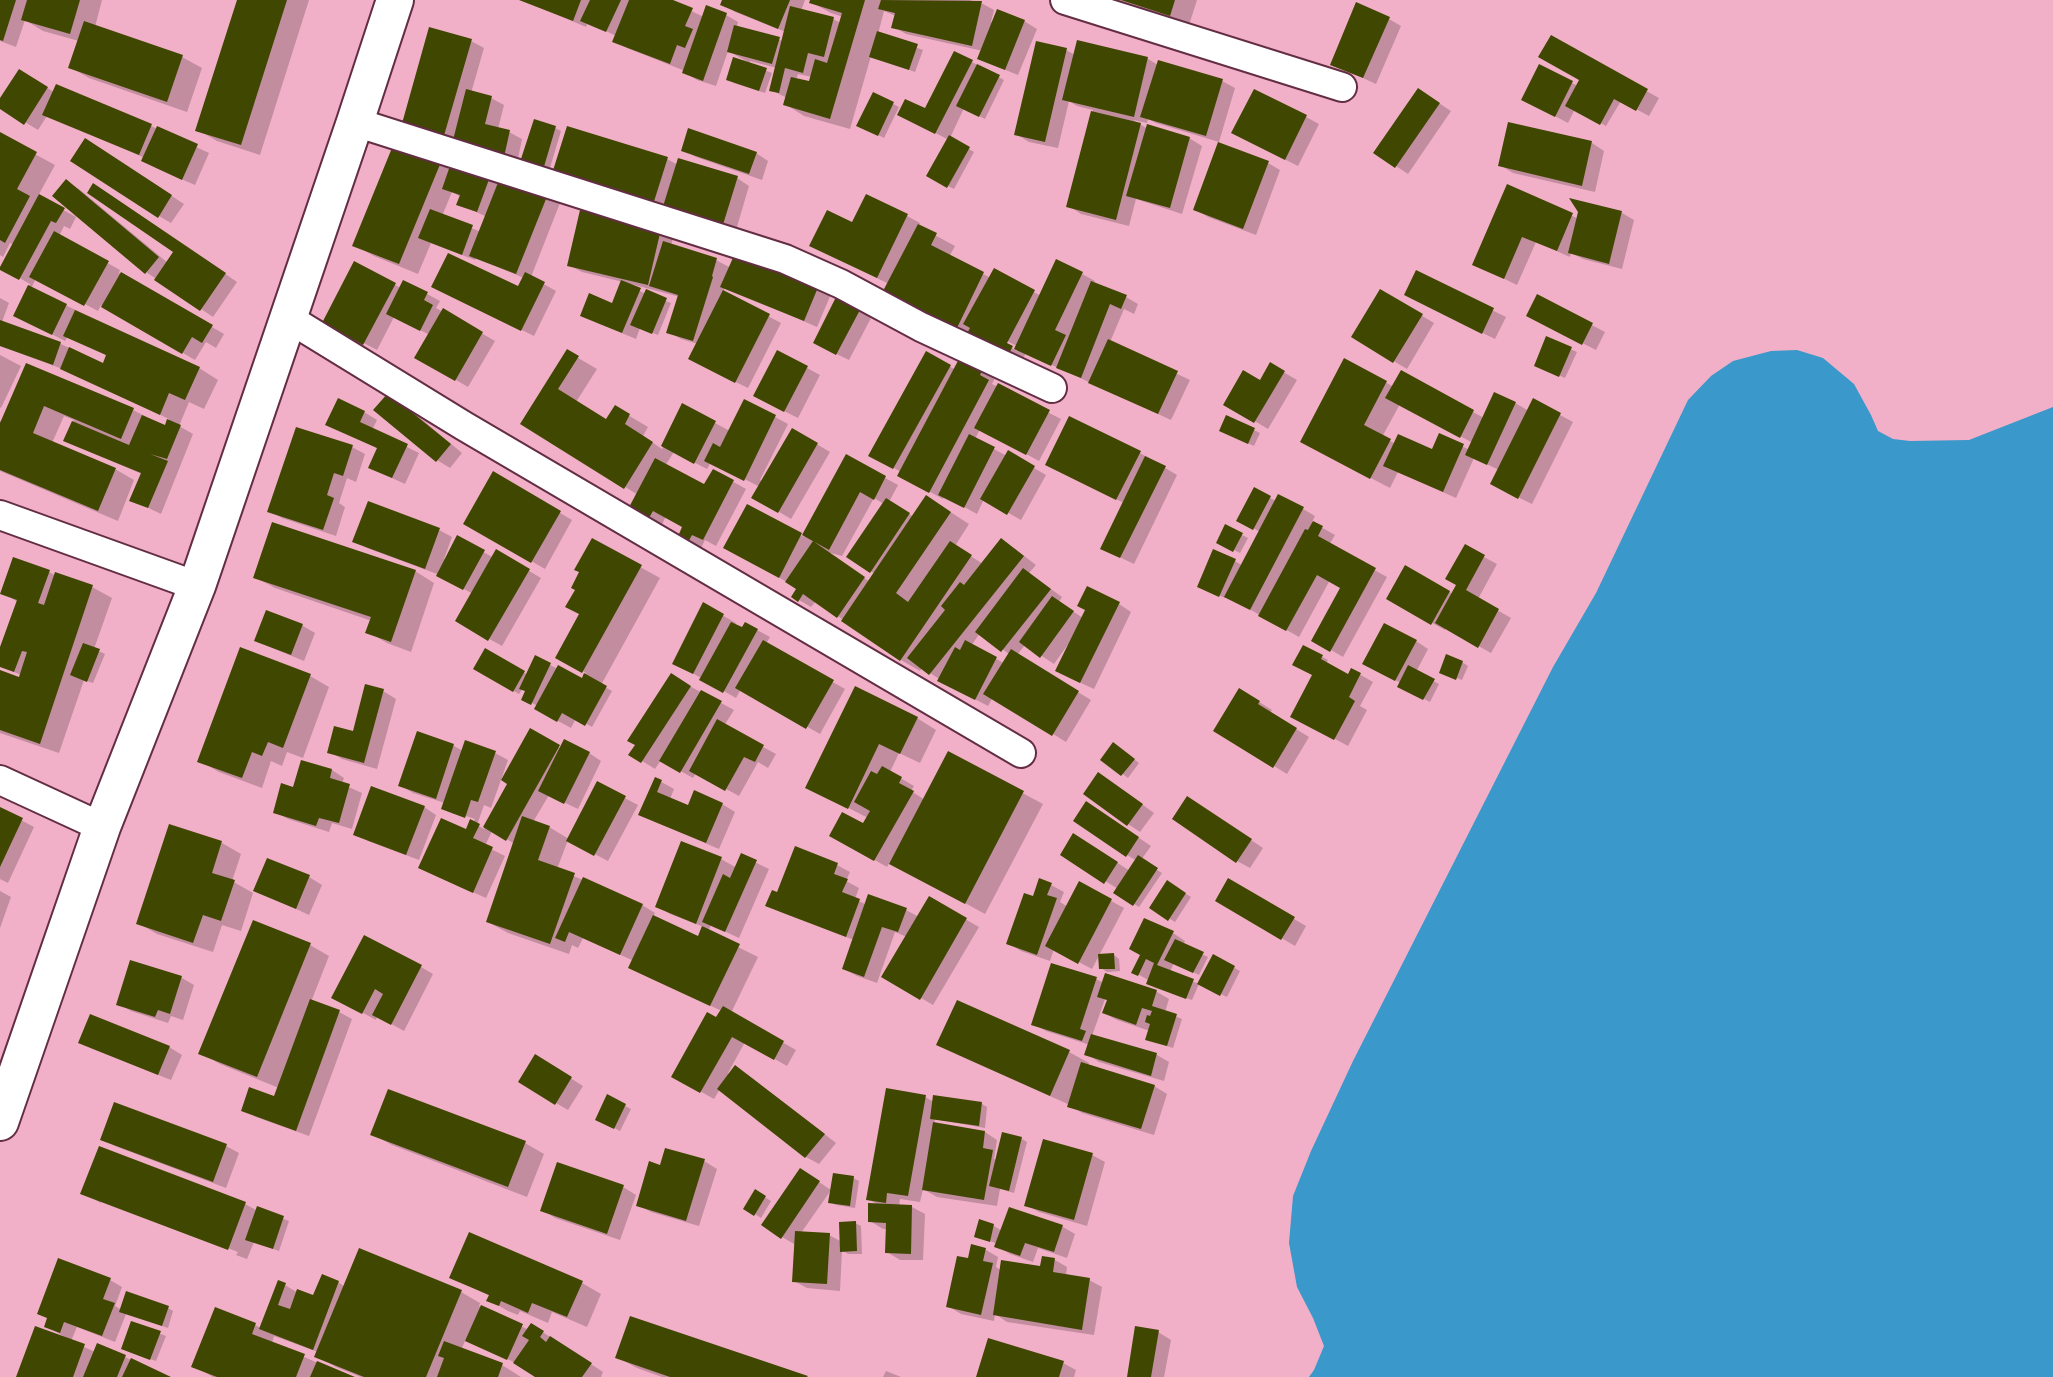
<!DOCTYPE html>
<html>
<head>
<meta charset="utf-8">
<style>
	body { margin:0 }
	canvas { display:block; background:#f1b0c7 }
</style>
</head>
<body>
<canvas width="2053" height="1377"></canvas>
<script>
const ctx = document.querySelector('canvas').getContext('2d');
ctx.lineJoin = 'round';
function fillPath(path, color) { ctx.fillStyle = color; ctx.fill(path, 'evenodd'); }
const toPath = rows => new Path2D(rows.map(r => 'M' + r).join(''));
function strokePath(path, color, width, dash) { ctx.strokeStyle = color; ctx.lineWidth = width; ctx.lineCap = dash ? 'butt' : 'round'; ctx.setLineDash(dash || []); ctx.stroke(path); }
const water = toPath([
	[1797,350,1823,358,1854,384,1871,415,1878,431,1893,439,1910,441,1969,440,2053,407,2053,1377,1309,1377,1314,1370,1324,1346,1313,1318,1297,1287,1289,1243,1293,1196,1311,1151,1353,1061,1553,667,1596,593,1688,400,1711,376,1733,361,1771,351]
]);
const shadow = toPath([
	[0,0,102,0,95,27,182,57,202,68,187,112,89,78,70,67,79,41,43,31,25,20,16,47,0,41],
	[239,0,309,0,260,155,217,141,198,130],
	[522,0,668,0,704,17,726,15,738,22,737,27,783,41,786,32,735,12,723,4,724,0,805,0,801,11,833,19,841,23,843,17,831,13,811,2,812,0,969,0,981,3,994,10,991,22,1024,21,1037,29,1018,75,993,65,980,58,983,51,906,34,894,27,896,16,884,11,878,34,923,50,915,72,871,56,850,129,804,116,785,104,787,98,771,90,777,68,750,61,749,64,772,73,765,93,734,83,728,79,748,62,728,51,716,86,697,80,684,72,685,71,627,48,615,41,616,36,588,22,586,27],
	[798,74,812,77,810,84,796,80],
	[1107,0,1197,0,1189,25],
	[1389,19,1401,26,1376,84,1332,64],
	[1551,38,1659,98,1649,116,1621,101,1606,126,1575,109,1568,123,1536,106,1539,67,1578,86,1594,86],
	[471,41,484,48,471,93,491,98,504,105,498,129,509,132,522,139,517,163,416,134],
	[1078,42,1148,59,1158,65,1222,81,1235,88,1219,142,1156,123,1148,119,1147,123,1133,120,1148,129,1189,138,1202,146,1182,214,1136,199,1129,226,1081,214,1069,206,1093,110,1077,106,1069,101,1058,148,1029,142,1016,134,1066,50,1075,55],
	[972,62,1004,80,985,119,964,108,950,138,974,152,954,189,929,176,949,140,912,121,925,111],
	[19,71,54,92,151,126,209,153,195,185,156,168,145,158,47,116,38,130,0,107,0,102],
	[874,94,899,107,884,138,859,125],
	[1431,98,1451,111,1408,174,1396,166],
	[1306,117,1319,124,1298,166,1246,140],
	[1510,124,1592,143,1604,151,1595,192,1513,173,1500,165],
	[555,128,561,131,549,171,528,165],
	[568,129,667,159,678,165,737,178,749,186,734,237,671,221],
	[0,135,55,165,38,196,76,217,70,229,64,226,59,236,120,270,119,273,224,334,216,348,206,342,195,360,101,305,98,311,36,278,31,289,199,368,218,380,204,409,189,402,179,426,193,434,161,514,132,500,142,474,78,447,65,440,74,420,64,416,52,443,115,469,134,480,118,521,0,471,0,421,3,422,27,365,133,410,166,427,169,419,68,371,0,346,0,298,9,303,2,322,61,344,104,365,108,356,68,336,65,341,15,315,30,284,2,268,14,245,10,243,3,257,0,255],
	[98,148,184,204,171,223,159,216],
	[683,150,756,153,768,161,762,180,696,157],
	[440,163,451,170,453,163,547,196,560,203,531,277,556,291,534,336,447,293,519,289,524,278,476,258,475,260,431,243,418,274,374,256,355,245],
	[452,192,461,197,459,204,487,217,481,232,442,216],
	[1268,163,1280,170,1256,235,1208,217,1195,209],
	[66,182,79,189,168,263,176,251,107,193,237,282,213,317,146,272],
	[1508,187,1579,219,1622,213,1634,220,1622,269,1583,259,1571,253,1570,257,1536,242,1517,285,1474,264],
	[907,216,920,223,918,226,955,246,949,257,991,278,995,271,1041,296,1082,274,1095,281,1093,284,1126,297,1138,304,1134,314,1124,309,1110,342,1190,380,1171,420,1026,353,1021,362,969,333,905,301,889,284,824,252,853,225],
	[1005,340,1017,346,1017,351,1003,343],
	[660,231,673,238,671,246,716,260,731,268,737,253,831,294,817,327,725,287,723,292,781,323,748,388,703,366,698,344,681,339,669,332,680,297,631,284,630,286,646,294,671,303,658,335,640,328,636,339,595,322,613,306,623,282,582,272,569,265],
	[355,264,401,288,404,282,427,294,440,301,436,308,443,312,443,311,495,341,468,387,417,357,430,335,394,317,377,350,324,322],
	[1417,273,1506,317,1495,339,1419,302],
	[1381,291,1434,323,1407,369,1353,337],
	[1538,297,1605,332,1596,350,1541,322],
	[838,298,872,316,849,360,828,350],
	[1548,339,1577,352,1565,378,1542,368],
	[568,352,597,369,576,402,607,421,616,408,648,427,643,436,662,449,683,406,730,431,745,401,788,424,760,480,763,482,793,430,830,452,791,519,754,497,760,487,711,462,707,469,674,452,665,466,705,487,714,471,746,489,716,546,705,540,699,552,678,540,685,526,666,516,660,529,629,512,638,495,523,423],
	[927,354,956,370,961,359,995,378,992,384,1061,419,1039,461,980,429,975,439,1007,456,1008,453,1046,475,1021,520,984,499,977,514,944,496,943,499,912,482,901,472,871,455],
	[0,355,21,366,1,408,0,407],
	[1345,360,1394,387,1402,373,1484,418,1515,403,1529,411,1534,401,1573,422,1532,504,1505,491,1499,470,1474,458,1456,498,1398,472,1390,488,1321,452],
	[1400,404,1473,443,1470,450,1440,436,1433,452,1396,444,1382,437],
	[1271,365,1297,380,1268,429,1226,404,1261,382],
	[807,368,820,375,798,418,768,403],
	[401,402,462,453,450,468,437,460,376,410],
	[364,412,377,420,372,430,419,453,405,484,383,474,379,449,341,431],
	[1254,430,1260,433,1254,446,1227,434],
	[352,447,365,454,356,482,347,478,339,503,345,507,336,536,282,518,270,511],
	[1140,453,1177,475,1134,564,1115,555,1124,503,1060,472],
	[847,457,898,485,889,502,914,517,927,497,969,524,955,546,983,564,1002,541,1014,548,1036,565,1029,573,1062,597,1059,602,1083,618,1119,604,1131,612,1094,689,1070,678,1071,644,1069,643,1054,664,1025,645,1017,655,1091,700,1066,742,993,697,988,706,952,687,922,668,920,671,901,660,816,601,811,607,799,600,799,589,726,547,748,506,804,537],
	[874,498,884,504,849,557,875,574,870,582,827,552,842,556],
	[980,633,1009,654,1004,663,971,646],
	[494,474,572,520,545,569,465,523],
	[1255,490,1276,501,1303,509,1315,516,1312,522,1335,535,1329,545,1387,577,1343,657,1314,640,1343,587,1330,580,1299,637,1226,596,1225,598,1205,589,1235,561,1243,566,1260,532,1239,520],
	[369,503,439,530,452,537,444,559,446,560,458,538,494,558,497,552,541,578,502,646,457,621,473,594,437,574,367,548,355,541],
	[1226,527,1248,538,1240,553,1218,542],
	[593,541,660,578,601,685,612,691,592,727,576,718,571,728,536,709,538,706,524,699,528,691,523,688,519,694,476,669,486,651,528,675,536,658,582,681,586,673,558,657,581,614,578,590],
	[1465,547,1497,564,1478,599,1511,618,1491,653,1446,628,1445,630,1388,599,1406,568,1453,594,1458,585],
	[415,571,434,583,411,652,387,643,368,632,372,621,275,588,255,577],
	[49,572,56,576,56,574,92,587,112,598,94,649,105,654,93,683,84,680,59,753,0,733,0,673,20,679,21,675,0,666,0,653,18,602,3,593],
	[704,605,736,623,734,626,743,630,746,624,770,637,766,644,845,689,820,734,741,689,736,698,687,670],
	[268,612,303,626,315,633,304,661,270,647,257,640],
	[1416,641,1428,649,1416,672,1439,684,1430,702,1399,686,1401,683,1377,671],
	[1304,647,1328,660,1326,664,1349,677,1352,670,1373,682,1360,706,1367,710,1348,746,1293,716,1315,675],
	[1462,662,1468,666,1462,680,1444,673],
	[310,676,329,687,303,758,287,752,282,766,271,761,262,788,219,772,200,761],
	[684,683,734,710,724,726,776,754,768,768,758,762,739,796,696,773,693,778,661,760,655,769,631,754],
	[1240,690,1272,710,1270,713,1309,737,1287,774,1215,730],
	[383,691,396,699,377,769,342,759,330,752,354,734],
	[917,718,936,730,920,763,899,753,890,772,914,786,911,791,925,800,949,754,1043,804,985,914,890,862,887,867,831,835,864,826,868,818,808,787],
	[531,731,562,749,589,753,601,761,578,809,549,795,533,822,549,827,569,839,598,784,638,805,608,861,568,840,557,869,642,905,655,913,653,917,699,938,704,927,670,914,657,906,682,844,721,859,737,868,742,856,769,869,739,938,711,925,708,932,758,957,731,1013,796,1050,787,1066,745,1042,728,1073,730,1075,736,1068,748,1075,836,1143,819,1164,806,1157,720,1089,714,1099,673,1076,722,1011,650,978,631,967,634,961,583,938,578,948,572,945,569,954,508,933,488,922,515,844,492,831,485,846,505,856,486,898,434,875,475,819,454,812,454,814,443,808,445,803,413,793,400,785,418,734,454,746,463,751,495,753,508,760,491,808,484,805,477,825,484,829,510,783],
	[1119,748,1139,763,1128,778,1102,759],
	[332,770,344,778,342,784,362,793,352,829,332,823,329,832,288,819,275,812,295,790],
	[656,779,674,789,670,799,689,808,722,804,735,812,719,849,653,821],
	[1111,782,1154,813,1140,832,1128,824],
	[1200,806,1263,848,1250,868,1237,861],
	[424,807,436,815,419,860,368,841,355,834],
	[0,809,34,827,8,883,0,879],
	[1099,811,1151,846,1141,860,1162,873,1139,907,1116,893,1118,889,1062,854,1087,843,1130,871,1137,861,1127,855],
	[170,826,222,843,241,854,232,881,253,893,241,931,222,925,213,952,157,934,138,923],
	[837,865,850,872,846,881,859,888,855,899,867,905,906,910,919,917,930,899,979,927,933,1005,884,976,907,937,895,932,877,983,857,976,844,969,854,940,780,912,768,905,779,894],
	[309,877,322,885,309,915,256,890],
	[1229,881,1306,926,1295,946,1217,900],
	[1168,883,1191,897,1175,922,1152,908],
	[1080,884,1124,908,1092,969,1054,949,1050,961,1021,951,1008,943,1034,898,1051,885,1064,892,1060,902,1068,907],
	[0,891,11,897,0,928],
	[1173,933,1185,941,1183,945,1208,957,1199,975,1174,963,1170,972,1199,984,1192,1000,1154,987,1150,981,1134,972,1142,955],
	[310,945,329,956,311,1002,339,1012,352,1019,309,1136,256,1117,243,1110,275,1099,279,1088,220,1064,201,1053],
	[1114,955,1119,959,1120,971,1107,972,1101,968],
	[1214,957,1240,971,1227,997,1200,984],
	[132,962,182,978,194,985,183,1020,171,1016,168,1023,131,1011,119,1004],
	[421,967,433,974,404,1031,377,1016,376,1020,334,997],
	[1106,976,1157,992,1169,999,1165,1012,1182,1019,1173,1048,1153,1042,1150,1031,1117,1020,1104,1013,1108,1001,1105,999,1092,1036,1157,1055,1169,1062,1164,1081,1099,1062,1087,1054,1090,1045,1046,1031,1034,1024,1096,979,1104,983],
	[958,1002,1069,1052,1089,1063,1088,1066,1154,1086,1167,1094,1154,1135,1082,1113,1070,1105,958,1055,939,1044],
	[80,1042,169,1047,182,1055,171,1080,93,1049],
	[548,1064,583,1086,568,1110,556,1103],
	[608,1097,631,1109,620,1131,598,1119],
	[925,1097,934,1102,982,1104,987,1107,985,1128,935,1119,934,1125,985,1132,997,1140,994,1159,997,1160,1022,1139,1027,1142,1014,1193,1000,1189,997,1206,937,1197,923,1189,920,1202,900,1199,899,1206,912,1207,925,1214,923,1260,900,1260,887,1252,888,1229,883,1229,870,1221,880,1206,868,1199],
	[116,1104,226,1146,239,1153,226,1188,115,1146,103,1139],
	[372,1134,525,1143,544,1154,527,1197,392,1145],
	[1092,1155,1105,1162,1087,1226,1039,1212,1027,1205],
	[704,1161,717,1169,699,1226,651,1212,638,1205],
	[558,1165,623,1187,636,1195,620,1240,555,1218,543,1210],
	[813,1178,831,1190,801,1233,829,1235,842,1242,855,1223,861,1226,862,1254,848,1254,842,1250,840,1291,807,1288,794,1281,796,1245,782,1237],
	[853,1178,859,1181,855,1208,836,1205,830,1202],
	[756,1192,771,1201,761,1218,746,1208],
	[83,1193,245,1204,258,1211,259,1209,289,1221,279,1251,254,1242,247,1259,236,1255,238,1252,101,1199,101,1203],
	[1010,1209,1063,1227,1075,1234,1067,1258,1038,1248,1033,1262,1010,1254,997,1246,998,1244,976,1236,994,1226,1002,1231],
	[986,1250,998,1257,996,1267,1002,1271,1041,1269,1055,1260,1067,1267,1066,1276,1089,1280,1102,1287,1094,1335,1007,1322,995,1314,994,1321,961,1314,948,1306,970,1260],
	[452,1277,582,1283,601,1294,587,1327,552,1312,548,1323,520,1311,518,1315,508,1311,489,1300,490,1296],
	[110,1280,122,1287,115,1306,122,1310,168,1308,173,1311,168,1328,126,1314,115,1342,77,1327,71,1341,95,1352,125,1357,166,1377,19,1377,64,1339,65,1337,46,1326],
	[338,1282,345,1287,461,1292,480,1303,479,1306,529,1330,532,1325,603,1372,601,1377,538,1377,522,1366,466,1339,461,1350,502,1365,521,1377,361,1377,336,1367,317,1356,318,1352,274,1336,272,1343,350,1377,213,1377,194,1366,255,1325,261,1328,285,1285,298,1293,314,1298],
	[132,1323,166,1336,156,1361,129,1352],
	[1158,1332,1171,1340,1164,1377,1129,1377],
	[617,1357,803,1377,662,1377,637,1368],
	[1063,1363,1076,1370,1074,1377,978,1377],
	[886,1371,901,1377,883,1377]
]);
const building = toPath([
	[0,0,16,0,3,41,0,40],
	[27,0,80,0,70,34,21,20],
	[237,0,287,0,241,145,195,131],
	[519,0,581,0,573,21],
	[590,0,621,0,606,32,580,21],
	[629,0,673,0,693,8,685,26,693,29,685,48,677,45,670,64,612,42],
	[722,0,790,0,778,29,720,5],
	[810,0,865,0,830,119,783,105,791,77,809,81,815,59,827,63,842,13,809,3],
	[881,0,982,1,972,46,891,28,895,13,878,9],
	[1121,0,1175,0,1170,16],
	[1356,2,1390,17,1363,78,1330,65],
	[706,5,727,13,703,81,682,73],
	[790,6,834,17,824,57,808,53,803,73,785,68,779,93,769,91],
	[997,9,1025,20,1005,70,977,59],
	[84,21,183,55,167,102,68,68],
	[734,25,780,37,772,64,727,52],
	[429,27,472,39,443,139,401,127],
	[877,31,918,44,909,70,869,57],
	[1551,35,1648,89,1636,111,1614,99,1600,125,1565,106,1579,80,1538,57],
	[1077,40,1148,57,1134,117,1062,100],
	[1036,41,1067,48,1045,142,1014,135],
	[954,51,973,60,935,134,897,115,905,99,925,108],
	[733,57,767,68,759,91,726,80],
	[1158,60,1223,79,1206,136,1140,117],
	[977,64,1000,75,979,117,956,106],
	[1539,64,1573,81,1555,117,1521,100],
	[19,69,48,87,24,125,0,109,0,98],
	[56,84,152,124,139,155,42,115],
	[1418,88,1440,103,1395,168,1373,153],
	[466,89,492,96,485,124,510,130,504,157,452,144],
	[1254,89,1307,115,1285,160,1231,133],
	[873,92,894,102,878,136,856,126],
	[1091,111,1141,123,1116,220,1066,207],
	[534,119,556,126,543,170,520,162],
	[1508,122,1592,141,1582,186,1498,166],
	[1147,124,1190,137,1170,208,1126,196],
	[157,126,198,144,182,180,141,161],
	[567,126,668,157,651,211,550,180],
	[688,128,757,152,749,174,681,151],
	[0,132,37,152,17,189,30,196,5,243,0,240],
	[949,135,970,147,947,188,926,176],
	[85,138,172,195,158,218,70,161],
	[1218,142,1269,161,1243,229,1193,210],
	[394,143,441,162,399,264,352,246],
	[678,158,738,176,721,231,661,213],
	[452,160,491,174,477,212,456,205,460,195,442,189],
	[501,175,548,194,516,274,469,256],
	[66,179,159,257,145,274,52,196],
	[93,183,226,273,200,311,154,280,173,252,87,193],
	[1507,184,1573,213,1557,251,1522,237,1504,279,1472,265],
	[39,194,65,208,56,223,51,221,19,280,0,270,0,267],
	[866,194,908,214,877,278,809,246,827,210,852,222],
	[1569,198,1622,211,1609,264,1568,253,1578,212],
	[430,209,473,225,462,255,418,238],
	[580,210,661,229,648,285,567,266],
	[918,224,937,233,931,245,984,272,957,328,883,291],
	[54,231,109,261,84,306,29,277],
	[663,241,717,258,712,276,713,277,693,341,666,333,678,295,649,286],
	[736,251,819,285,804,321,720,287],
	[448,253,518,286,525,272,545,282,521,331,431,287],
	[1056,259,1083,272,1055,330,1066,335,1051,366,1014,349],
	[354,261,396,283,363,345,322,323],
	[994,268,1035,290,1007,343,1013,346,1007,357,966,335,970,328,963,324],
	[1416,270,1494,308,1482,334,1404,295],
	[121,272,213,325,202,343,192,337,182,354,101,307],
	[403,280,428,292,424,300,433,305,420,331,386,314],
	[621,280,641,288,622,333,580,316,589,293,612,303],
	[1091,281,1127,295,1121,309,1110,304,1081,378,1056,368],
	[28,285,67,304,52,335,13,316],
	[646,289,667,298,652,334,630,325],
	[1380,289,1423,314,1393,363,1351,337],
	[723,290,770,314,735,383,688,359],
	[1537,294,1593,323,1582,345,1526,316],
	[837,295,861,308,836,355,813,343],
	[443,308,483,332,455,381,414,358],
	[75,310,200,367,185,400,169,393,160,415,60,369,69,347,103,363,106,355,63,336],
	[0,320,61,342,53,365,0,346],
	[1546,336,1572,347,1559,377,1534,366],
	[1108,339,1178,371,1158,414,1088,383],
	[567,349,579,356,558,389,606,419,615,405,630,414,625,424,653,442,624,489,520,424],
	[777,350,808,366,784,412,753,396],
	[926,351,951,365,893,469,868,456],
	[960,357,983,369,980,375,989,380,929,493,897,476],
	[1344,358,1387,381,1364,425,1391,439,1370,479,1300,442],
	[1270,362,1285,371,1254,423,1223,405,1243,370,1260,380],
	[26,363,134,408,121,439,44,406,33,433,116,468,98,511,0,470,0,423],
	[1401,370,1474,410,1460,438,1385,398],
	[998,383,1050,410,1026,455,974,428],
	[1494,392,1516,402,1487,465,1465,455],
	[388,393,451,444,436,462,373,410],
	[338,398,365,411,360,422,408,444,392,478,368,468,377,448,325,425],
	[1533,398,1561,413,1518,499,1490,484],
	[744,399,776,415,744,481,704,461,713,443,720,447],
	[682,403,716,421,694,464,661,446],
	[142,415,165,425,167,419,181,425,167,459,150,454,168,461,148,508,129,501,141,473,63,441,72,421,129,445],
	[1226,415,1255,428,1248,444,1219,431],
	[1069,416,1141,451,1116,500,1045,465],
	[296,427,353,445,343,476,334,473,327,495,334,498,323,530,267,512],
	[792,428,818,443,778,513,751,498],
	[1439,433,1464,444,1443,492,1383,466,1398,434,1432,449],
	[969,434,995,447,964,508,938,495],
	[1008,450,1035,466,1007,515,980,499],
	[846,454,886,476,874,500,860,492,829,550,802,535],
	[1145,456,1166,466,1120,558,1100,549],
	[655,458,704,484,713,469,734,480,703,540,692,535,686,546,676,541,682,527,653,511,646,523,626,513],
	[493,471,561,511,531,563,463,524],
	[1254,487,1271,496,1253,530,1236,521],
	[1278,494,1304,507,1250,610,1224,597],
	[926,495,951,512,896,593,908,602,950,541,972,555,900,661,841,621],
	[886,498,910,513,870,573,846,557],
	[368,501,440,528,425,569,352,542],
	[747,504,802,533,779,578,723,548],
	[1313,521,1323,526,1318,536,1376,568,1330,652,1311,641,1340,588,1317,575,1286,631,1258,616,1305,529,1308,530],
	[272,522,416,570,391,642,365,633,371,617,253,578],
	[1225,524,1243,533,1233,552,1216,543],
	[457,535,485,550,463,590,436,576],
	[592,538,642,565,582,673,555,658,579,614,565,607,575,590,571,588,579,572,574,570],
	[1001,538,1024,556,929,675,907,658,945,610,941,606,960,582,964,585],
	[813,541,865,577,837,618,803,594,798,602,791,597,796,589,785,582],
	[1465,544,1485,555,1466,590,1499,609,1478,648,1435,623,1456,585,1445,579],
	[496,549,530,569,488,641,455,621],
	[1213,549,1236,559,1219,597,1197,587],
	[13,557,50,570,38,603,44,605,55,572,93,585,40,744,0,730,0,670,19,677,27,652,22,651,14,672,0,667,0,647,17,600,0,594],
	[1405,565,1450,591,1431,625,1386,599],
	[1023,568,1051,589,1001,652,975,632],
	[1087,586,1120,602,1080,683,1055,671,1085,610,1077,606],
	[1052,596,1074,611,1040,658,1019,642],
	[703,602,724,614,693,674,672,664],
	[266,610,303,624,291,655,254,641],
	[731,622,742,627,745,622,758,629,723,693,699,680],
	[1384,623,1417,640,1395,681,1362,664],
	[763,640,834,680,806,729,735,688],
	[965,640,997,657,975,700,937,681,955,647,960,650],
	[83,643,100,649,87,682,70,675],
	[1303,645,1323,655,1321,659,1348,674,1351,668,1361,673,1349,697,1355,701,1334,740,1290,717,1312,675,1292,665],
	[240,647,311,674,283,748,268,742,262,756,252,752,242,778,197,762],
	[485,648,525,671,513,692,473,669],
	[1011,649,1079,691,1052,736,983,694],
	[1446,654,1463,661,1456,680,1439,673],
	[535,655,551,663,531,705,521,700,525,691,519,689],
	[558,665,582,678,584,673,607,686,585,726,562,713,557,722,534,709],
	[1408,665,1435,679,1423,700,1397,687],
	[671,673,691,686,641,763,628,755,635,745,627,741],
	[365,684,384,689,364,763,327,753,334,726,353,731],
	[855,686,918,717,900,754,879,744,848,809,805,788],
	[1239,688,1260,701,1258,704,1297,728,1273,768,1213,731],
	[701,690,722,701,680,773,659,761],
	[717,719,764,745,755,762,744,757,725,791,689,771],
	[530,728,560,745,506,841,483,827,507,784,501,780],
	[417,731,454,744,436,799,398,786],
	[564,739,590,752,564,804,538,791],
	[465,740,496,751,478,802,471,800,465,818,441,809],
	[1113,742,1135,759,1121,776,1100,760],
	[948,751,1024,791,965,904,889,864],
	[301,760,332,769,330,778,350,784,339,823,319,818,316,826,273,813,281,783,293,787],
	[882,766,902,777,899,783,914,791,874,861,829,836,842,812,863,823,870,811,854,802,871,771,877,774],
	[1098,772,1143,804,1127,826,1083,794],
	[655,777,662,780,657,792,688,805,694,790,723,803,706,843,638,815],
	[597,781,626,796,594,856,566,841],
	[371,786,425,806,406,855,353,835],
	[1187,796,1252,839,1236,863,1172,819],
	[1086,801,1139,837,1126,857,1073,821],
	[0,807,23,818,0,867],
	[522,816,550,826,538,860,575,873,550,944,486,922],
	[441,818,466,829,470,819,480,824,473,838,493,847,473,893,418,868],
	[169,824,222,841,212,873,235,880,221,921,203,915,193,943,136,924],
	[1073,833,1118,862,1104,884,1060,855],
	[681,841,722,857,696,924,655,907],
	[795,846,838,863,834,874,848,879,842,892,860,899,846,937,765,906,772,890,777,892],
	[741,853,757,860,725,932,702,922,723,874,730,878],
	[1138,855,1158,868,1133,906,1113,893],
	[267,858,310,875,296,909,253,891],
	[583,877,643,904,620,955,569,932,565,942,555,938],
	[1039,878,1052,883,1047,895,1057,898,1037,955,1006,944,1024,893,1033,896],
	[1228,878,1295,917,1281,940,1215,901],
	[1167,880,1186,893,1168,921,1149,908],
	[1079,881,1112,899,1078,964,1045,946],
	[868,894,907,908,898,932,882,927,864,977,842,969],
	[929,896,967,918,920,1000,881,977],
	[653,915,698,936,702,926,740,944,710,1006,628,968],
	[1144,918,1174,931,1157,965,1194,979,1186,999,1146,984,1154,963,1146,959,1138,976,1131,973,1140,955,1129,949],
	[253,920,311,943,257,1077,198,1054],
	[364,935,422,965,391,1025,372,1015,383,994,375,989,362,1014,331,998],
	[1175,939,1204,952,1193,973,1164,960],
	[1114,953,1115,969,1099,969,1098,954],
	[1213,954,1235,966,1220,996,1197,984],
	[130,960,182,976,170,1014,158,1010,155,1017,116,1005],
	[1051,963,1097,977,1080,1029,1086,1031,1082,1041,1031,1025],
	[1105,973,1157,990,1152,1006,1177,1014,1167,1046,1145,1040,1150,1024,1145,1022,1147,1015,1150,1016,1152,1011,1142,1008,1136,1025,1102,1013,1107,1000,1097,997],
	[310,999,340,1010,296,1131,241,1111,249,1087,274,1096],
	[957,1000,1070,1050,1050,1096,936,1045],
	[723,1006,784,1041,774,1060,732,1037,700,1093,671,1077,707,1012,716,1017],
	[90,1014,170,1046,158,1075,78,1043],
	[1091,1034,1157,1053,1151,1076,1084,1055],
	[535,1054,572,1077,555,1105,518,1082],
	[1081,1062,1155,1085,1141,1129,1067,1107],
	[735,1065,825,1134,805,1158,717,1089],
	[886,1088,926,1095,908,1196,887,1193,886,1203,866,1200],
	[388,1089,526,1141,508,1187,370,1135],
	[607,1094,626,1104,614,1129,595,1120],
	[933,1095,982,1102,979,1126,930,1119],
	[114,1102,227,1144,213,1182,100,1140],
	[933,1122,985,1131,983,1148,993,1150,984,1200,922,1190],
	[1002,1132,1022,1137,1009,1191,989,1186],
	[1043,1139,1093,1153,1074,1220,1024,1206],
	[99,1146,246,1202,228,1250,80,1194],
	[665,1148,705,1159,686,1221,636,1206,649,1161,660,1165],
	[557,1162,624,1185,607,1234,540,1211],
	[800,1168,820,1181,781,1239,761,1225],
	[833,1173,854,1176,850,1206,828,1203],
	[755,1189,766,1196,754,1216,743,1209],
	[868,1203,912,1205,911,1254,885,1253,886,1223,868,1222],
	[257,1206,284,1216,273,1249,245,1240],
	[1009,1207,1063,1225,1054,1252,1025,1243,1020,1256,994,1247],
	[979,1219,994,1224,990,1242,974,1237],
	[856,1221,857,1251,840,1252,839,1222],
	[795,1231,830,1233,827,1284,792,1282],
	[469,1232,583,1281,567,1317,532,1303,528,1313,501,1301,499,1306,486,1301,489,1295,449,1278],
	[971,1244,986,1248,983,1261,993,1263,981,1315,946,1307,957,1256,968,1258],
	[359,1248,462,1290,426,1377,364,1377,314,1357],
	[1042,1256,1055,1258,1053,1272,1090,1278,1082,1330,993,1315,1001,1260,1040,1266],
	[58,1258,111,1278,103,1299,115,1303,102,1336,64,1322,60,1333,44,1327,47,1318,37,1314],
	[322,1274,339,1281,313,1350,259,1329,278,1280,286,1283,278,1305,290,1309,297,1289,313,1295],
	[126,1291,169,1306,162,1326,119,1312],
	[481,1305,523,1324,507,1360,465,1341],
	[215,1307,256,1323,252,1334,305,1354,296,1377,217,1377,191,1367],
	[630,1316,808,1376,807,1377,670,1377,615,1358],
	[131,1321,161,1331,150,1360,121,1349],
	[531,1323,544,1331,540,1337,546,1342,550,1336,592,1363,582,1377,535,1377,513,1363,529,1340,522,1336],
	[35,1326,85,1344,73,1377,16,1377],
	[1135,1326,1159,1330,1151,1377,1127,1377],
	[988,1338,1064,1361,1059,1377,976,1377],
	[444,1341,503,1363,498,1377,437,1377,444,1358,438,1356],
	[97,1343,126,1355,117,1377,83,1377],
	[131,1358,171,1377,122,1377],
	[317,1361,355,1377,310,1377]
]);
const minor = toPath([
	[1065,0,1342,87],
	[355,122,785,259,841,284,921,327,1052,388],
	[288,318,464,426,1021,753],
	[0,515,197,586],
	[0,780,102,827]
]);
const tertiary = toPath([
	[0,1122,102,827,197,586,355,122,395,0]
]);
fillPath(water, '#3a98ca');
fillPath(shadow, '#0003');
fillPath(building, '#404701');
strokePath(minor, '#632e44', 32);
strokePath(tertiary, '#632e44', 40);
strokePath(minor, '#fff', 28);
strokePath(tertiary, '#fff', 36);
</script>
</body>
</html>
